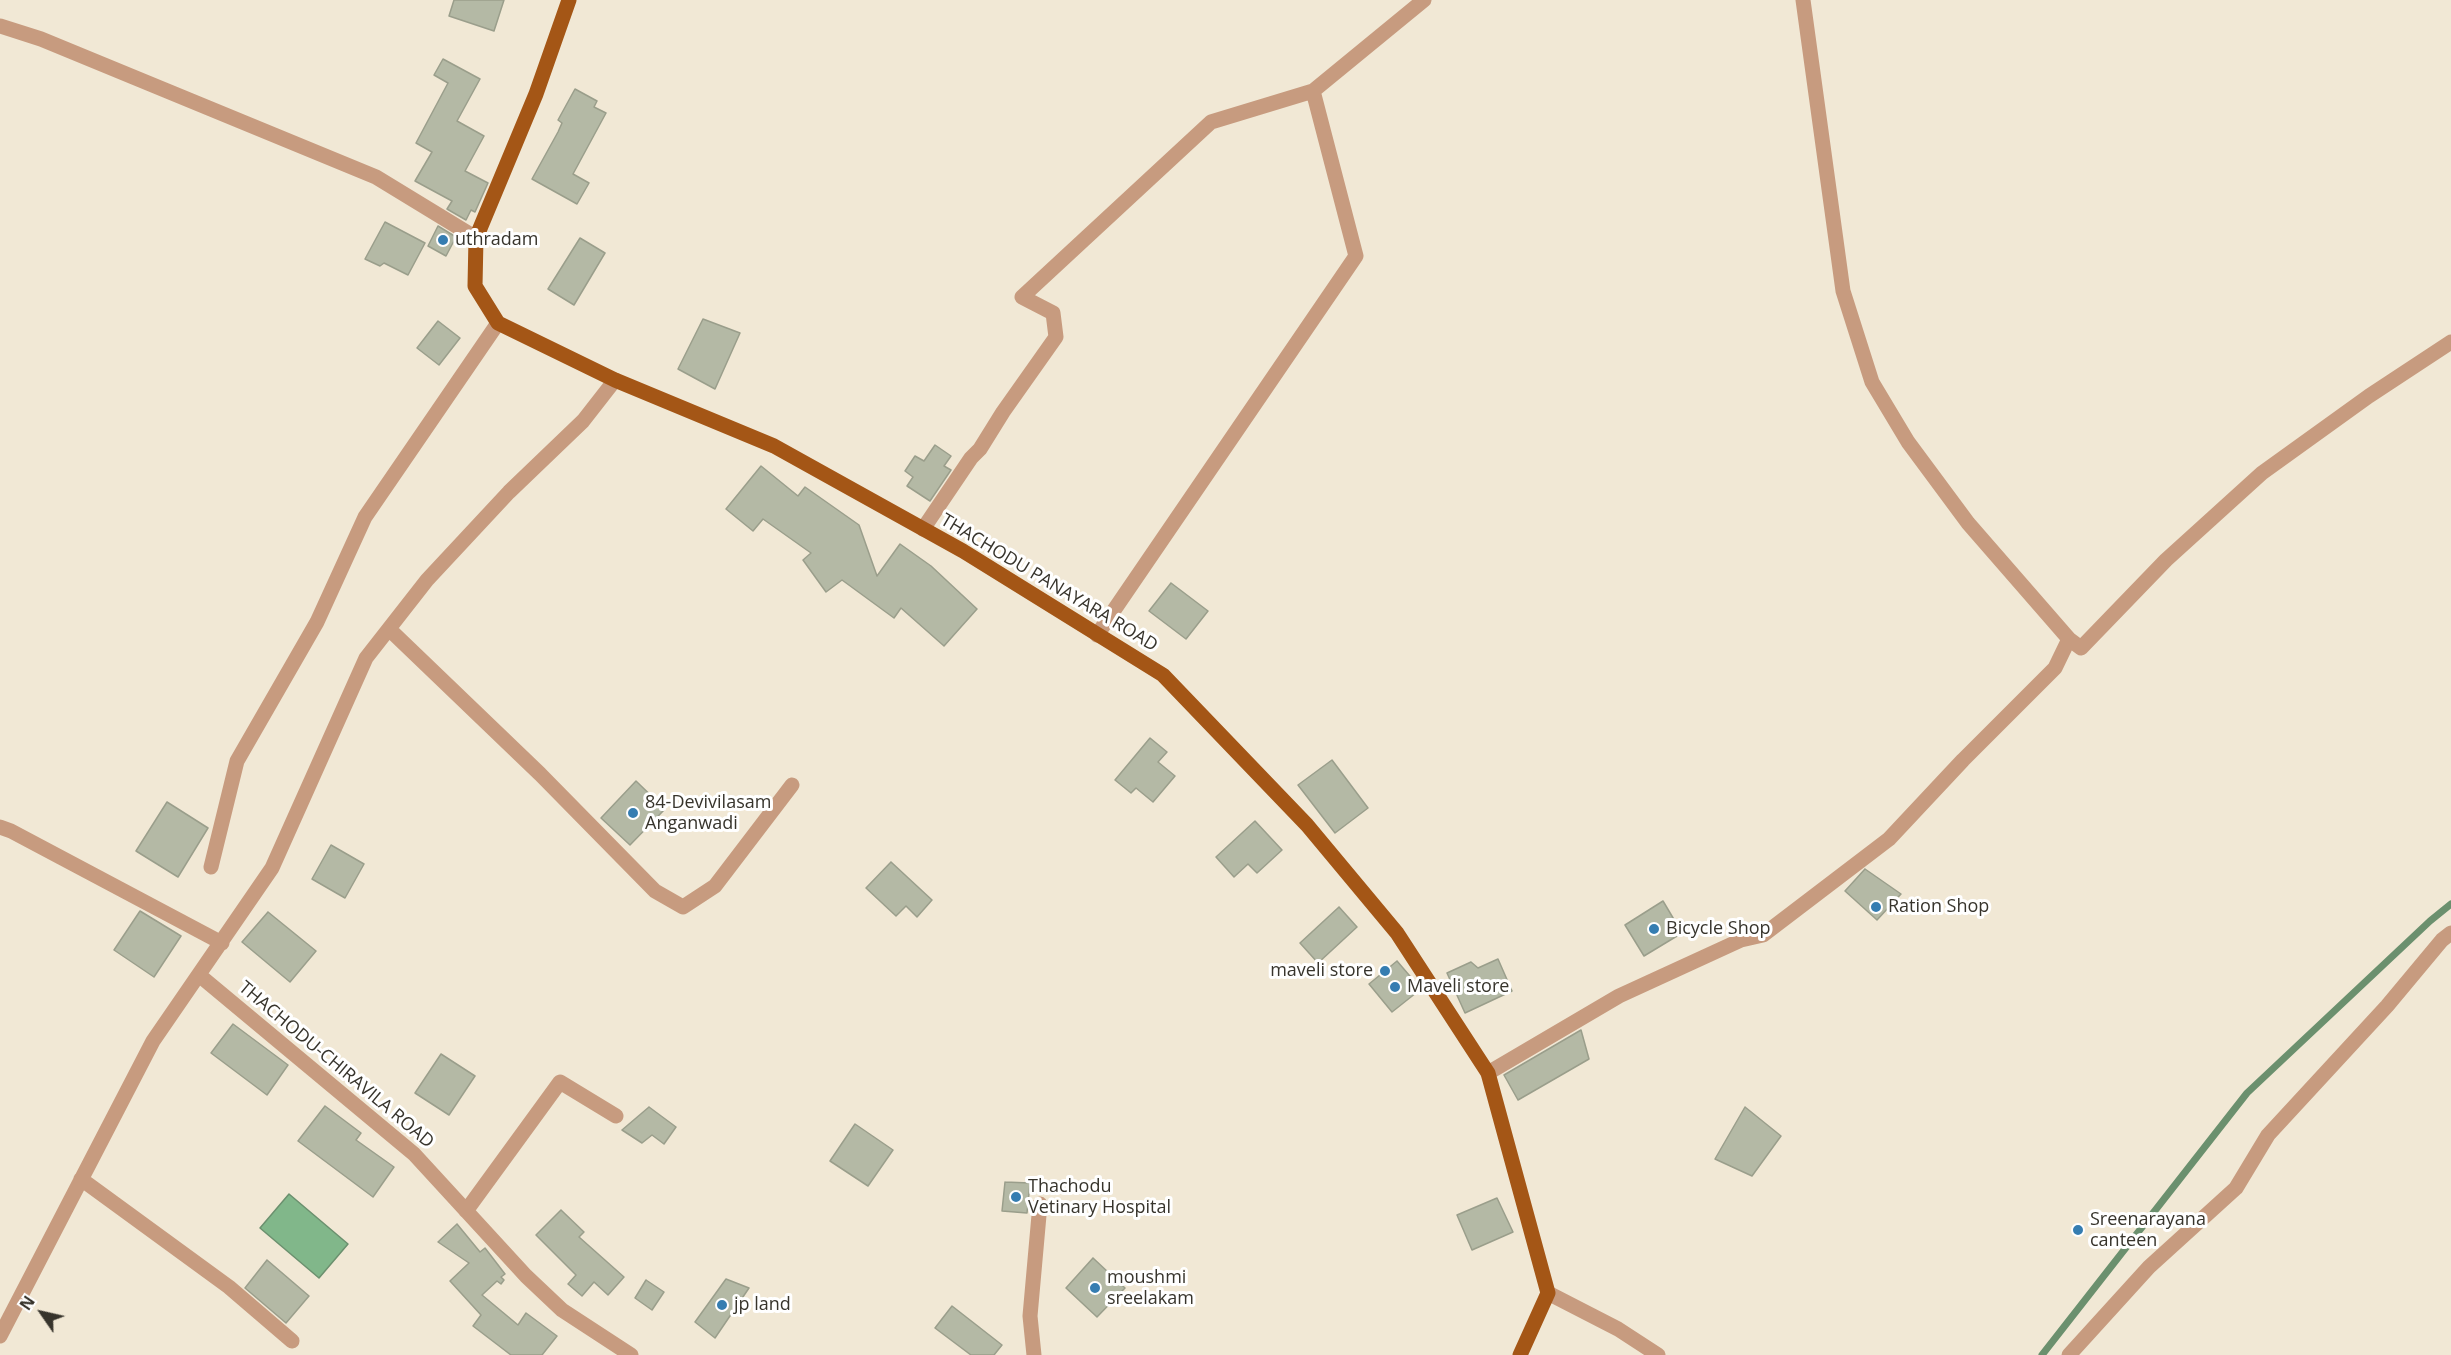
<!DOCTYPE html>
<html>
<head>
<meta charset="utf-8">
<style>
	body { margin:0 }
	#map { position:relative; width:2451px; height:1355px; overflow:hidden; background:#f1e8d5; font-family:"Open Sans",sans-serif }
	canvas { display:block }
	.north { position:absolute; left:12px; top:1283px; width:60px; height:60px; -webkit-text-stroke:4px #fff; paint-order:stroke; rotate:304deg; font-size:16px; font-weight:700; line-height:24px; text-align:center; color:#37342c }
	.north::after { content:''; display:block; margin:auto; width:21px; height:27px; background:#37342c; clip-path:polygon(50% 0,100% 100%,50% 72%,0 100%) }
</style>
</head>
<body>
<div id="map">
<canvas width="2451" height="1355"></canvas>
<div class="north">N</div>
</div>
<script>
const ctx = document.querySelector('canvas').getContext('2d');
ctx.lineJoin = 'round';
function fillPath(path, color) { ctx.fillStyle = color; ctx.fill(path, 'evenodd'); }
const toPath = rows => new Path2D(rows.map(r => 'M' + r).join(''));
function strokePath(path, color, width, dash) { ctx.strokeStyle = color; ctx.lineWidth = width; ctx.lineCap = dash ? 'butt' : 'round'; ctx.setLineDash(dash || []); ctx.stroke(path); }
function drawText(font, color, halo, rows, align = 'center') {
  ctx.font = font + ' "Open Sans",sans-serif'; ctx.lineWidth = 6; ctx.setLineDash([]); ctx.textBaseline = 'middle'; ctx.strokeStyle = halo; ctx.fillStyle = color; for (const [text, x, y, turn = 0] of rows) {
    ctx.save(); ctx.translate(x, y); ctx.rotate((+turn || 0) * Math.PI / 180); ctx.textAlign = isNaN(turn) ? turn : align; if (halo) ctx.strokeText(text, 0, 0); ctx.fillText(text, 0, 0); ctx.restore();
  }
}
const water = toPath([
	[289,1194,348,1244,319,1278,260,1228,289,1194]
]);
const stream = toPath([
	[2042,1355,2247,1093,2430,921,2451,904]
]);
const building = toPath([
	[454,0,504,0,494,31,449,16,454,0],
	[443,59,480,79,457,121,484,136,465,171,488,183,475,212,471,210,466,220,447,209,452,201,415,181,432,152,416,143,448,83,434,75,443,59],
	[575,89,597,101,594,107,606,113,573,174,589,183,577,204,532,179,558,132,562,123,558,120,575,89],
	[385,222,425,243,408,275,384,263,380,266,365,259,385,222],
	[438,226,456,237,446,256,428,246,438,226],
	[580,238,605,253,574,305,548,289,580,238],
	[703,319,740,333,715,389,678,369,703,319],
	[438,321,460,338,439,365,417,348,438,321],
	[935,445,951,456,944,466,951,470,930,501,907,486,913,477,905,471,915,456,924,461,935,445],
	[761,466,798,496,805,487,859,525,877,576,900,544,931,566,977,609,944,646,901,608,894,618,842,580,826,592,803,560,811,553,763,519,753,531,726,509,761,466],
	[1171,583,1208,611,1186,639,1149,611,1171,583],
	[1150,738,1167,752,1158,762,1175,776,1153,802,1136,788,1131,793,1115,780,1150,738],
	[1332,760,1368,808,1335,833,1298,785,1332,760],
	[636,781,665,809,630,845,601,818,636,781],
	[167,802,208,828,178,877,136,851,167,802],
	[1255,821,1282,850,1257,873,1248,864,1234,877,1216,857,1255,821],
	[331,845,364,864,345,898,312,879,331,845],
	[891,862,932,900,917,917,906,906,896,916,866,888,891,862],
	[1865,869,1901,894,1877,920,1845,891,1865,869],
	[1663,901,1682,933,1644,956,1625,925,1663,901],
	[1339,907,1357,927,1318,963,1300,943,1339,907],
	[140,911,181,936,154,977,114,950,140,911],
	[268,912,316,951,290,982,242,942,268,912],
	[1498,959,1512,991,1465,1013,1447,973,1471,962,1478,968,1498,959],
	[1397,961,1421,989,1392,1012,1369,984,1397,961],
	[233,1024,288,1065,267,1095,211,1053,233,1024],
	[1581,1030,1589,1059,1518,1100,1504,1075,1581,1030],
	[441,1054,475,1076,449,1115,415,1093,441,1054],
	[325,1106,361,1133,356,1140,394,1167,373,1197,298,1141,325,1106],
	[649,1107,676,1127,664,1144,652,1135,642,1143,622,1130,649,1107],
	[1745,1107,1781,1136,1752,1176,1715,1159,1745,1107],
	[855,1124,893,1150,868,1186,830,1161,855,1124],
	[1005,1182,1030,1183,1027,1213,1002,1211,1005,1182],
	[1497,1198,1513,1232,1472,1250,1457,1215,1497,1198],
	[561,1210,584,1232,579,1237,624,1277,608,1295,594,1282,582,1296,568,1284,576,1275,536,1235,561,1210],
	[457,1224,480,1252,485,1248,505,1274,501,1277,504,1280,501,1284,497,1281,482,1295,518,1325,526,1313,557,1336,542,1355,511,1355,473,1326,481,1315,450,1281,469,1263,438,1242,457,1224],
	[1093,1258,1125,1288,1097,1317,1066,1288,1093,1258],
	[267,1260,309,1296,286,1323,245,1288,267,1260],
	[726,1279,749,1288,715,1338,695,1322,726,1279],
	[646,1280,664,1292,652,1310,635,1298,646,1280],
	[952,1306,1002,1345,994,1355,971,1355,935,1328,952,1306]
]);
const minor = toPath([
	[1803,0,1843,291,1872,382,1908,442,1968,523,2069,639,2081,648,2166,560,2262,473,2369,396,2451,342],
	[0,26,41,39,376,177,476,238],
	[923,529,971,458,980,449,1003,412,1056,337,1053,313,1022,297,1211,122,1313,91,1424,0],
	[389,629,540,774,655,891,683,907,715,886,792,785],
	[1097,635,1356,256,1313,91],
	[0,827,11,831,222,943],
	[211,867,237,761,317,622,365,517,498,323],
	[199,975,414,1154,526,1276,562,1310,631,1355],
	[1488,1073,1619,996,1741,940,1763,935,1889,839,1963,760,2055,668,2069,639],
	[81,1179,229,1287,292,1341],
	[466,1211,560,1082,616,1116],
	[1548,1293,1618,1329,1658,1355],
	[0,1336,153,1041,272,868,366,658,427,580,509,492,583,421,615,380],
	[1034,1355,1030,1316,1040,1204],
	[2069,1355,2149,1267,2236,1188,2268,1135,2387,1006,2442,940,2451,933]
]);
const major = toPath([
	[569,0,536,94,476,238,475,286,498,323,615,380,774,446,963,551,1163,675,1307,825,1397,933,1488,1073,1548,1293,1520,1355]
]);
const markers = [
	[443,240,6,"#357db1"],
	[633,813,6,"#357db1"],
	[1876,907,6,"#357db1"],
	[1654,929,6,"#357db1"],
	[1385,971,6,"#357db1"],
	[1395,987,6,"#357db1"],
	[1016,1197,6,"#357db1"],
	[2078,1230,6,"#357db1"],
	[1095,1288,6,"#357db1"],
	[722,1305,6,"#357db1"]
];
const poiNames = [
	["uthradam",455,240],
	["84-Devivilasam",645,803],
	["Anganwadi",645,824],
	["Ration Shop",1888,907],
	["Bicycle Shop",1666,929],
	["maveli store",1373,971,"right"],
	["Maveli store",1407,987],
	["Thachodu",1028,1187],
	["Vetinary Hospital",1028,1208],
	["Sreenarayana",2090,1220],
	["canteen",2090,1241],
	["moushmi",1107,1278],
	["sreelakam",1107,1299],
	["jp land",734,1305]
];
const streetNames = [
	["THACHODU PANAYARA ROAD",1049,583,31],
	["THACHODU-CHIRAVILA ROAD",336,1065,40]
];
fillPath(water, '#81b78a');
strokePath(water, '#6b906e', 1.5);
strokePath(stream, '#6b906e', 7);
fillPath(building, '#b4b9a5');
strokePath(building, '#9a9e8b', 1.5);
strokePath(minor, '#c79b7f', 15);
strokePath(major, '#a45616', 15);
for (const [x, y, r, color] of markers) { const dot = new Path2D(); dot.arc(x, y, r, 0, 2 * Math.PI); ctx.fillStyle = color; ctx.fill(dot); strokePath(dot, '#fff', 2); }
drawText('18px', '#37342c', '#fff', poiNames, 'left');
drawText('18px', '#37342c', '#fff', streetNames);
</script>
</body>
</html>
